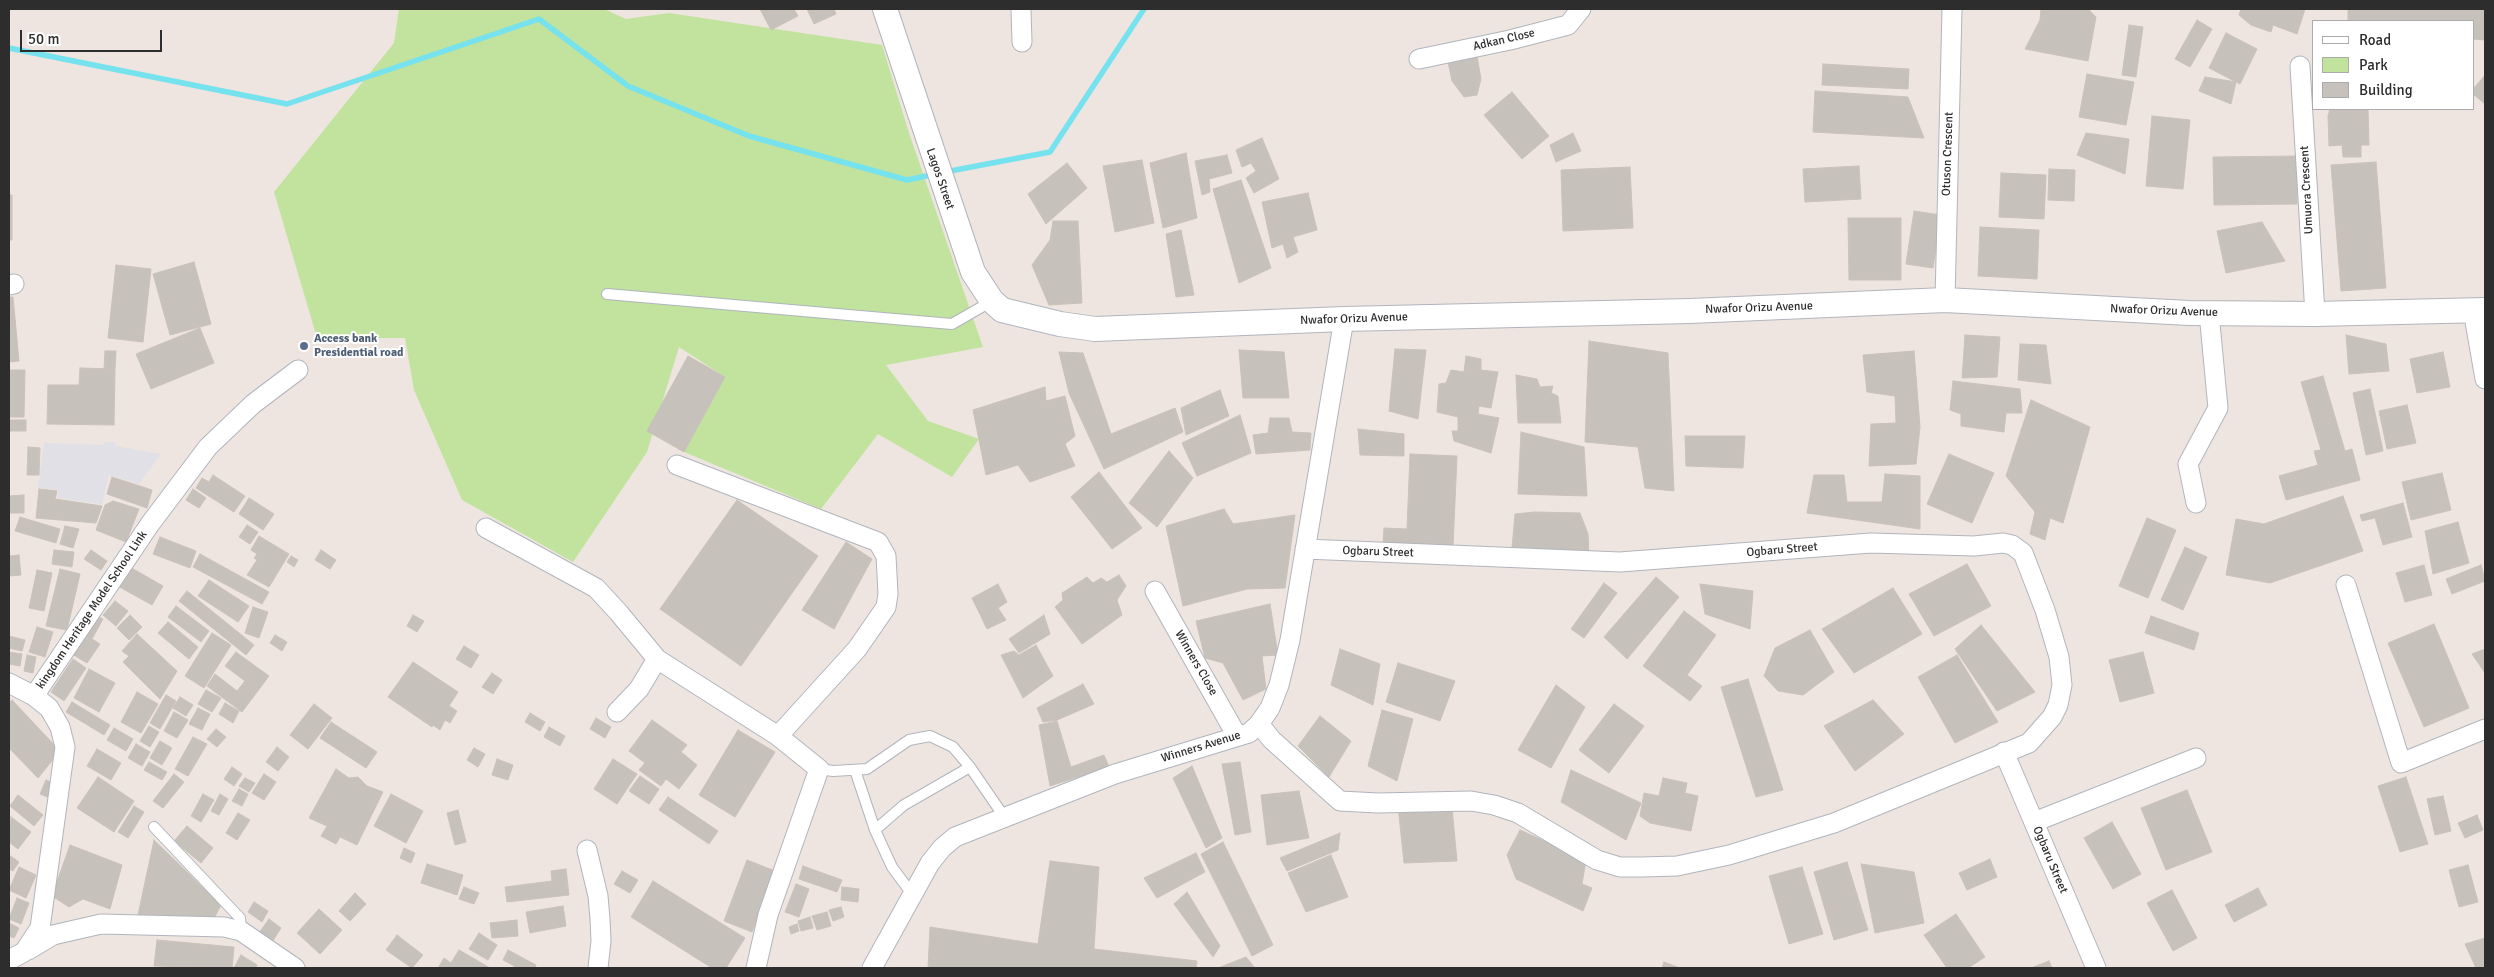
<!DOCTYPE html>
<html>
<head>
<meta charset="utf-8">
<style>
	body { margin:0 }
	#map { position:relative; width:2494px; height:977px; overflow:hidden; background:#eee5e0; font-family:Signika,sans-serif }
	canvas { display:block }
	.frame { position:absolute; inset:0; border:10px solid #2d2d2d; pointer-events:none }
	.legend { position:absolute; left:2312px; top:20px; width:162px; height:90px; box-sizing:border-box; background:#fff; border:1px solid #ababab; margin:0; padding:6px 9px; list-style:none; font-size:15px; color:#2d2d2d }
	.legend li { display:flex; align-items:center; gap:10px; height:25px }
	.legend b { width:25px; border:1px solid #ababab }
	.scale { position:absolute; left:20px; top:30px; width:142px; height:22px; box-sizing:border-box; border:2px solid #2d2d2d; border-top:0; padding-left:6px; font-size:15px; line-height:18px; white-space:nowrap; color:#2d2d2d; -webkit-text-stroke:4px #fff; paint-order:stroke }
</style>
</head>
<body>
<div id="map">
<canvas width="2494" height="977"></canvas>
<div class="frame"></div>
<ul class="legend">
<li><b style="height:6px;background:#fff"></b>Road</li>
<li><b style="height:14px;background:#c1e39d"></b>Park</li>
<li><b style="height:14px;background:#c7c1bb"></b>Building</li>
</ul>
<div class="scale">50 m</div>
</div>
<script>
const ctx = document.querySelector('canvas').getContext('2d');
ctx.lineJoin = 'round';
function fillPath(path, color) { ctx.fillStyle = color; ctx.fill(path, 'evenodd'); }
const toPath = rows => new Path2D(rows.map(r => 'M' + r).join(''));
function strokePath(path, color, width, dash) { ctx.strokeStyle = color; ctx.lineWidth = width; ctx.lineCap = dash ? 'butt' : 'round'; ctx.setLineDash(dash || []); ctx.stroke(path); }
function drawText(font, color, halo, rows, align = 'center') {
  ctx.font = font + ' Signika,sans-serif'; ctx.lineWidth = 4; ctx.setLineDash([]); ctx.textBaseline = 'middle'; ctx.strokeStyle = halo; ctx.fillStyle = color; for (const [text, x, y, turn = 0] of rows) {
    ctx.save(); ctx.translate(x, y); ctx.rotate((+turn || 0) * Math.PI / 180); ctx.textAlign = isNaN(turn) ? turn : align; if (halo) ctx.strokeText(text, 0, 0); ctx.fillText(text, 0, 0); ctx.restore();
  }
}
const industrial = toPath([
	[104,442,114,442,116,446,161,454,139,484,109,475,102,504,58,498,58,490,38,488,44,443,104,445]
]);
const green = toPath([
	[399,9,604,9,626,19,669,13,882,45,909,133,983,347,886,365,928,421,979,439,952,477,878,434,821,509,684,452,725,377,679,347,647,452,573,562,462,500,414,390,405,338,317,338,274,192,394,43]
]);
const stream = toPath([
	[9,48,287,104,539,19,628,86,749,136,907,180,936,174],
	[945,172,1050,152,1144,9]
]);
const building = toPath([
	[760,9,794,9,798,16,771,30,760,9],
	[807,9,834,9,836,14,814,24,807,9],
	[2041,9,2088,9,2096,17,2088,61,2025,49,2040,20,2041,9],
	[2241,9,2305,9,2297,34,2273,25,2271,32,2251,25,2239,15,2241,9],
	[2348,9,2485,9,2485,40,2473,39,2473,21,2348,21,2348,9],
	[2197,20,2212,29,2190,67,2175,59,2197,20],
	[2129,25,2143,27,2136,77,2122,75,2129,25],
	[2226,33,2257,49,2240,84,2209,68,2226,33],
	[1477,56,1481,79,1477,95,1464,97,1452,81,1448,62,1477,56],
	[1823,64,1909,69,1908,89,1822,85,1823,64],
	[2087,74,2134,82,2126,125,2079,117,2087,74],
	[2485,75,2485,104,2473,94,2473,89,2485,75],
	[2205,77,2236,82,2231,104,2199,91,2205,77],
	[1815,91,1908,97,1924,138,1813,132,1815,91],
	[1512,92,1549,136,1522,159,1484,115,1512,92],
	[2330,109,2368,109,2369,145,2361,145,2361,157,2343,157,2342,145,2329,146,2328,116,2330,109],
	[2152,116,2190,120,2183,189,2146,186,2152,116],
	[1573,133,1581,151,1556,162,1550,145,1573,133],
	[2086,133,2129,139,2125,174,2077,155,2086,133],
	[1262,138,1279,179,1254,193,1246,178,1256,171,1251,163,1242,167,1236,150,1262,138],
	[1186,153,1197,218,1163,228,1150,163,1186,153],
	[1227,155,1232,173,1209,179,1210,192,1202,195,1195,161,1227,155],
	[2297,156,2297,204,2214,205,2213,157,2297,156],
	[1142,160,1154,223,1115,232,1103,166,1142,160],
	[2376,162,2386,288,2341,291,2331,165,2376,162],
	[1067,163,1087,188,1046,224,1028,194,1067,163],
	[1859,166,1861,199,1805,202,1803,169,1859,166],
	[1630,167,1633,228,1563,231,1561,170,1630,167],
	[2049,169,2075,170,2074,201,2048,200,2049,169],
	[2001,173,2046,175,2044,219,1999,217,2001,173],
	[1241,180,1271,268,1239,283,1213,189,1241,180],
	[1308,193,1317,230,1293,237,1298,252,1287,258,1283,244,1272,248,1262,202,1308,193],
	[9,195,12,195,12,240,9,240,9,195],
	[1914,211,1941,215,1933,268,1906,264,1914,211],
	[1848,218,1901,218,1901,280,1849,280,1848,218],
	[1053,221,1078,221,1082,303,1049,305,1032,265,1050,240,1053,221],
	[2262,222,2285,261,2226,273,2217,231,2262,222],
	[1980,227,2039,230,2037,279,1978,276,1980,227],
	[1181,230,1194,295,1176,297,1166,234,1181,230],
	[194,262,211,324,170,335,153,274,194,262],
	[116,265,151,269,143,342,108,338,116,265],
	[9,297,13,297,19,361,9,362,9,297],
	[200,328,214,363,151,389,136,354,200,328],
	[1965,335,2000,337,1997,377,1962,378,1965,335],
	[2346,335,2386,344,2389,371,2349,374,2346,335],
	[1589,341,1668,353,1674,491,1645,488,1638,447,1585,442,1589,341],
	[2020,344,2046,345,2051,384,2018,380,2020,344],
	[1395,349,1426,350,1418,419,1389,411,1395,349],
	[1239,350,1284,352,1289,398,1243,398,1239,350],
	[105,351,116,351,115,369,104,369,105,351],
	[1914,351,1920,427,1916,464,1869,466,1871,424,1896,423,1895,396,1867,392,1863,355,1914,351],
	[1059,352,1083,353,1111,434,1175,408,1183,432,1104,469,1069,393,1059,352],
	[2443,352,2450,387,2417,393,2410,359,2443,352],
	[688,356,725,377,684,452,647,431,688,356],
	[1466,356,1481,359,1481,370,1498,372,1491,408,1479,406,1478,414,1499,418,1491,453,1454,441,1452,431,1458,431,1458,417,1437,412,1439,384,1446,383,1451,370,1464,372,1466,356],
	[80,368,115,369,114,425,47,424,48,385,79,385,80,368],
	[9,370,25,370,24,417,9,417,9,370],
	[1516,375,1537,379,1540,387,1553,386,1551,393,1558,396,1561,423,1518,423,1516,375],
	[2323,376,2345,451,2352,449,2360,480,2286,500,2279,476,2318,465,2314,451,2321,450,2301,382,2323,376],
	[1953,381,2020,389,2022,413,2006,413,2004,432,1961,426,1961,414,1950,410,1953,381],
	[1045,387,1046,401,1065,396,1075,436,1065,444,1075,466,1030,482,1018,465,986,475,973,410,1045,387],
	[2370,389,2383,451,2366,455,2353,393,2370,389],
	[1220,390,1229,416,1186,435,1181,408,1220,390],
	[2031,400,2090,427,2063,523,2050,518,2045,540,2030,534,2035,512,2006,476,2031,400],
	[2407,405,2416,443,2387,449,2379,411,2407,405],
	[1240,415,1251,453,1197,476,1182,443,1240,415],
	[1270,418,1289,418,1292,432,1311,433,1310,450,1256,454,1253,435,1268,433,1270,418],
	[9,420,26,420,26,431,9,431,9,420],
	[1358,429,1404,434,1404,456,1360,455,1358,429],
	[1521,432,1584,447,1587,496,1518,494,1521,432],
	[1685,436,1745,436,1743,468,1686,466,1685,436],
	[28,447,40,448,39,475,27,475,28,447],
	[1169,451,1193,478,1157,527,1129,503,1169,451],
	[1410,454,1457,456,1453,547,1383,544,1384,528,1407,529,1410,454],
	[1949,454,1994,473,1972,523,1927,504,1949,454],
	[1099,472,1142,528,1112,549,1071,497,1099,472],
	[2442,473,2451,510,2411,520,2402,482,2442,473],
	[1885,474,1920,476,1920,529,1807,513,1814,475,1844,475,1847,502,1882,502,1885,474],
	[213,475,245,496,234,512,196,488,202,478,209,482,213,475],
	[112,477,152,490,147,508,107,494,112,477],
	[39,489,57,491,55,499,102,506,96,523,36,518,39,489],
	[193,489,206,498,199,508,186,500,193,489],
	[24,495,24,513,9,513,9,496,24,495],
	[2343,496,2363,551,2270,583,2226,575,2236,519,2264,524,2343,496],
	[249,498,274,514,263,530,239,514,249,498],
	[737,500,818,556,741,666,660,609,737,500],
	[113,501,139,509,126,542,96,530,105,505,113,501],
	[2403,503,2412,537,2383,545,2375,518,2362,521,2360,515,2403,503],
	[1224,509,1233,524,1295,515,1285,588,1247,589,1183,606,1166,526,1224,509],
	[1535,512,1580,513,1588,534,1589,558,1512,548,1515,514,1535,512],
	[20,517,60,529,56,543,15,531,20,517],
	[2147,518,2176,530,2148,598,2119,586,2147,518],
	[2458,522,2469,563,2433,574,2425,531,2458,522],
	[247,525,258,532,250,544,239,537,247,525],
	[65,526,79,529,73,548,60,544,65,526],
	[259,536,289,554,269,587,247,575,257,560,254,558,257,554,251,550,259,536],
	[160,537,196,551,190,568,153,554,160,537],
	[846,542,872,559,834,629,802,610,846,542],
	[2185,547,2207,557,2183,610,2161,600,2185,547],
	[54,550,74,552,72,567,52,564,54,550],
	[91,550,107,561,101,570,84,559,91,550],
	[321,550,336,560,330,569,315,560,321,550],
	[200,554,269,592,262,604,193,567,200,554],
	[19,555,21,575,9,576,9,556,19,555],
	[291,556,298,560,294,567,287,562,291,556],
	[1967,564,1991,606,1934,636,1909,594,1967,564],
	[2424,565,2432,595,2405,602,2396,573,2424,565],
	[2481,565,2485,581,2452,594,2446,579,2481,565],
	[128,566,163,586,152,605,116,585,128,566],
	[60,569,80,574,67,630,46,626,60,569],
	[37,570,52,573,44,611,29,608,37,570],
	[1119,575,1126,586,1117,600,1122,615,1082,644,1055,607,1063,600,1062,593,1087,577,1093,583,1101,578,1107,582,1119,575],
	[1656,577,1679,597,1627,659,1604,637,1656,577],
	[209,580,249,606,238,622,198,596,209,580],
	[1604,583,1617,593,1584,638,1571,629,1604,583],
	[998,584,1007,602,998,608,1006,620,987,629,972,598,998,584],
	[1700,584,1753,591,1750,629,1705,614,1700,584],
	[1893,588,1922,634,1854,673,1822,629,1893,588],
	[187,591,254,645,246,655,179,601,187,591],
	[115,601,128,611,116,626,103,615,115,601],
	[1270,604,1278,655,1262,656,1266,689,1243,700,1223,663,1205,658,1196,621,1270,604],
	[176,606,209,631,201,642,168,617,176,606],
	[253,607,268,612,259,638,245,633,253,607],
	[1684,611,1716,635,1687,675,1702,686,1690,701,1643,666,1684,611],
	[95,615,103,619,92,639,100,644,87,663,72,654,95,615],
	[130,615,142,627,129,640,117,628,130,615],
	[413,615,424,621,417,632,407,626,413,615],
	[1044,615,1050,634,1019,653,1009,639,1044,615],
	[2151,616,2199,633,2194,650,2145,633,2151,616],
	[168,622,198,647,189,659,158,633,168,622],
	[2434,624,2469,708,2424,727,2388,643,2434,624],
	[1981,625,2035,692,1997,711,1955,649,1981,625],
	[37,627,53,632,45,657,29,652,37,627],
	[1810,630,1834,672,1803,695,1778,691,1764,676,1775,648,1810,630],
	[212,633,231,645,204,688,185,676,212,633],
	[137,634,177,671,160,699,123,662,129,656,122,651,137,634],
	[275,635,287,642,282,651,270,643,275,635],
	[9,636,25,640,22,651,9,648,9,636],
	[1036,645,1053,676,1023,698,1001,655,1014,651,1019,655,1036,645],
	[464,646,479,655,471,668,456,659,464,646],
	[1340,649,1380,664,1373,705,1331,685,1340,649],
	[2485,649,2485,673,2472,654,2485,649],
	[9,652,22,654,20,666,9,664,9,652],
	[236,652,269,676,242,712,207,686,215,674,237,691,245,681,225,666,236,652],
	[2143,652,2154,693,2120,702,2109,660,2143,652],
	[27,655,36,657,33,673,24,671,27,655],
	[1957,655,1998,722,1955,743,1918,677,1957,655],
	[73,659,86,668,64,701,51,692,73,659],
	[413,662,458,692,449,706,457,711,450,723,445,720,440,730,433,725,432,727,388,697,413,662],
	[1398,663,1455,681,1440,721,1386,702,1398,663],
	[89,669,115,683,99,712,74,698,89,669],
	[492,673,502,680,493,694,482,687,492,673],
	[1748,679,1783,790,1756,797,1721,687,1748,679],
	[1083,684,1094,704,1057,720,1043,722,1037,708,1083,684],
	[1556,685,1585,707,1551,768,1518,750,1556,685],
	[206,690,221,698,212,712,198,704,206,690],
	[137,692,158,704,141,733,121,722,137,692],
	[166,695,176,701,160,729,150,723,166,695],
	[180,697,193,705,186,716,173,708,180,697],
	[12,700,60,751,38,778,9,748,9,703,12,700],
	[1873,700,1904,734,1855,771,1824,726,1873,700],
	[72,702,110,725,104,735,66,712,72,702],
	[225,703,239,711,233,723,219,714,225,703],
	[314,704,332,718,308,749,290,735,314,704],
	[1614,704,1644,726,1609,773,1579,750,1614,704],
	[198,708,210,714,202,730,189,724,198,708],
	[1382,710,1413,719,1397,781,1368,766,1382,710],
	[174,712,188,720,177,738,164,731,174,712],
	[530,713,545,722,540,731,525,722,530,713],
	[1320,716,1351,741,1329,777,1298,746,1320,716],
	[596,718,611,727,605,738,590,729,596,718],
	[652,720,687,745,681,752,697,765,679,789,666,779,661,786,639,770,645,763,629,751,652,720],
	[1057,721,1071,767,1104,755,1109,767,1050,786,1039,725,1057,721],
	[331,722,377,752,366,768,320,738,331,722],
	[149,726,159,732,150,747,140,741,149,726],
	[549,727,565,736,560,746,544,737,549,727],
	[114,728,133,739,126,751,107,740,114,728],
	[216,729,226,737,217,747,207,739,216,729],
	[738,730,775,752,735,817,699,795,738,730],
	[193,737,207,744,188,776,175,769,193,737],
	[160,741,172,748,162,765,150,758,160,741],
	[136,744,150,752,142,766,128,758,136,744],
	[277,747,289,757,278,771,266,762,277,747],
	[474,748,485,754,478,767,467,760,474,748],
	[97,749,121,763,111,780,87,766,97,749],
	[497,759,513,765,508,780,492,775,497,759],
	[613,759,637,774,617,804,594,789,613,759],
	[149,762,167,772,162,780,144,770,149,762],
	[1240,762,1251,832,1235,835,1222,764,1240,762],
	[1192,766,1222,838,1206,848,1173,778,1192,766],
	[232,767,242,774,234,786,224,779,232,767],
	[336,769,349,778,358,777,367,786,383,792,357,845,340,837,336,844,321,836,327,826,309,818,336,769],
	[1571,770,1641,803,1626,840,1561,802,1571,770],
	[174,774,184,782,163,808,153,801,174,774],
	[264,774,276,782,264,800,252,793,264,774],
	[640,776,659,789,649,804,629,791,640,776],
	[98,777,134,801,114,832,77,808,98,777],
	[2406,777,2428,844,2400,852,2378,786,2406,777],
	[245,778,255,783,249,792,239,786,245,778],
	[1663,778,1687,783,1685,793,1698,796,1691,831,1650,823,1640,816,1644,793,1659,796,1663,778],
	[46,780,56,784,50,798,40,794,46,780],
	[239,789,248,794,242,806,232,801,239,789],
	[2187,790,2212,852,2166,870,2141,808,2187,790],
	[1299,791,1309,838,1267,845,1261,795,1299,791],
	[203,794,214,800,201,822,191,816,203,794],
	[220,794,228,799,219,815,211,811,220,794],
	[391,794,423,811,406,843,374,826,391,794],
	[18,795,43,815,34,826,10,806,18,795],
	[2443,796,2451,831,2435,835,2427,799,2443,796],
	[668,797,718,831,709,844,659,810,668,797],
	[134,806,144,812,128,838,118,832,134,806],
	[1398,806,1452,808,1457,861,1404,863,1398,806],
	[458,810,466,842,455,845,447,813,458,810],
	[238,813,250,820,237,840,226,833,238,813],
	[2477,815,2483,830,2465,838,2458,823,2477,815],
	[11,817,31,832,18,849,9,842,11,817],
	[2112,822,2141,874,2113,889,2084,838,2112,822],
	[187,826,213,848,201,863,174,841,187,826],
	[1520,830,1586,860,1582,884,1592,888,1583,911,1516,879,1507,855,1520,830],
	[1340,833,1338,850,1287,871,1280,858,1340,833],
	[154,840,221,905,211,924,138,915,154,840],
	[1223,842,1273,945,1252,956,1201,854,1223,842],
	[70,845,122,865,110,909,83,899,69,907,52,896,70,845],
	[404,848,415,853,411,863,400,858,404,848],
	[1196,853,1205,872,1157,898,1144,878,1196,853],
	[9,855,19,862,13,871,9,869,9,855],
	[1331,855,1348,897,1306,912,1288,873,1331,855],
	[1990,859,1997,877,1967,890,1959,873,1990,859],
	[747,860,775,871,752,932,724,921,747,860],
	[1050,861,1099,867,1094,949,1197,961,1196,968,928,968,930,927,1038,944,1050,861],
	[1847,862,1868,930,1834,940,1814,872,1847,862],
	[427,864,463,875,457,895,421,883,427,864],
	[1861,864,1914,872,1924,923,1875,933,1861,864],
	[2468,865,2478,902,2459,907,2449,870,2468,865],
	[803,866,842,880,837,892,799,879,803,866],
	[19,867,36,875,26,898,9,890,19,867],
	[1802,867,1823,934,1789,944,1769,876,1802,867],
	[566,869,569,895,507,902,505,887,552,881,551,871,566,869],
	[622,871,638,880,630,893,614,884,622,871],
	[653,881,745,938,726,968,712,968,631,917,653,881],
	[796,884,809,889,799,917,785,912,796,884],
	[464,887,479,893,474,904,459,899,464,887],
	[842,887,859,889,858,902,841,900,842,887],
	[2258,888,2267,905,2234,922,2225,905,2258,888],
	[2172,890,2197,938,2173,951,2147,903,2172,890],
	[1187,892,1220,946,1213,957,1174,904,1187,892],
	[355,893,366,904,350,921,339,911,355,893],
	[17,898,29,903,21,924,9,919,17,898],
	[254,902,268,911,262,922,248,912,254,902],
	[563,906,566,926,530,933,526,912,563,906],
	[841,907,844,917,833,921,829,910,841,907],
	[319,909,342,930,320,954,297,933,319,909],
	[827,912,831,926,817,930,812,916,827,912],
	[1956,914,1985,957,1968,968,1947,968,1924,935,1956,914],
	[810,917,813,928,801,931,798,921,810,917],
	[269,919,281,928,272,942,259,933,269,919],
	[517,920,518,936,492,938,490,923,517,920],
	[9,923,19,928,14,938,9,936,9,923],
	[797,924,799,931,791,934,789,927,797,924],
	[479,933,497,945,488,960,469,949,479,933],
	[397,935,423,955,412,968,386,950,397,935],
	[2485,938,2485,968,2476,968,2465,944,2485,938],
	[157,940,234,947,232,968,154,966,157,940],
	[459,950,490,968,438,968,444,958,451,963,459,950],
	[508,950,536,965,535,968,518,968,503,960,508,950],
	[241,955,257,965,256,968,234,968,241,955],
	[1246,957,1255,968,1218,968,1246,957],
	[2049,961,2052,968,2031,968,2049,961],
	[1664,962,1680,968,1662,968,1664,962]
]);
const service = toPath([
	[607,294,952,324,992,301],
	[819,769,833,771,867,769,909,740,930,736,953,747,970,767,1005,818],
	[855,770,875,830,892,867,912,894],
	[154,827,240,918,241,931],
	[875,830,904,805,970,767]
]);
const minor = toPath([
	[1021,9,1022,42],
	[1419,59,1510,40,1568,25,1581,9],
	[2300,66,2315,314],
	[9,285,14,284],
	[1945,300,1952,9],
	[2473,310,2485,379],
	[677,465,878,542,886,556,888,594,886,607,857,649,778,736],
	[2196,503,2188,464,2218,408,2209,313],
	[486,528,596,588,619,613,657,659,778,736,819,769,768,915,756,968],
	[2346,585,2401,763,2485,729],
	[1155,591,1237,736],
	[9,683,34,696],
	[617,712,639,689,657,659],
	[1259,724,1272,740,1340,801,1378,803,1471,801,1494,805,1518,813,1597,860,1620,867,1642,867,1677,866,1729,855,1834,823,2029,743,2052,717,2058,705,2062,685,2059,657,2045,610,2023,553,2012,545,2003,543,1974,546,1871,543,1620,562,1305,549],
	[2004,752,2096,968],
	[2034,822,2196,758],
	[587,850,598,896,600,919,601,941,598,968],
	[28,950,53,935,101,924,224,927,241,931,295,968],
	[9,960,24,952,40,928,65,747,60,727,49,708,34,696,150,524,208,447,253,404,298,370],
	[872,968,930,863,942,848,955,837,1115,774,1249,733,1259,724,1270,708,1279,685,1290,640,1344,319]
]);
const tertiary = toPath([
	[885,9,973,272,992,301,1002,310,1060,324,1095,329,1344,319,1690,311,1945,300,2189,313,2315,314,2485,310]
]);
const markers = [
	[304,346,5,"#5c6f8a"]
];
const streetNames = [
	["Adkan Close",1504,40,-13],
	["Otuson Crescent",1948,154,-88],
	["Lagos Street",940,179,71],
	["Umuora Crescent",2307,190,-93],
	["Nwafor Orizu Avenue",1759,308,-2],
	["Nwafor Orizu Avenue",2164,311,2],
	["Nwafor Orizu Avenue",1354,319,-2],
	["Ogbaru Street",1782,550,-5],
	["Ogbaru Street",1378,552,2],
	["kingdom Heritage Model School Link",92,610,-56],
	["Winners Close",1196,663,60],
	["Winners Avenue",1201,747,-17],
	["Ogbaru Street",2050,860,67]
];
const serviceNames = [
	["Access bank",314,339],
	["Presidential road",314,353]
];
fillPath(industrial, '#e1e0e7');
fillPath(green, '#c1e39d');
strokePath(stream, '#75e2ee', 5.5);
fillPath(building, '#c7c1bb');
strokePath(building, '#cac1b9', 1);
strokePath(service, '#b0b5bd', 12);
strokePath(minor, '#b0b5bd', 21);
strokePath(tertiary, '#b0b5bd', 26);
strokePath(service, '#fff', 10);
strokePath(minor, '#fff', 19);
strokePath(tertiary, '#fff', 24);
for (const [x, y, r, color] of markers) { const dot = new Path2D(); dot.arc(x, y, r, 0, 2 * Math.PI); ctx.fillStyle = color; ctx.fill(dot); strokePath(dot, '#fff', 2); }
drawText('12px', '#2d2d2d', '#fff', streetNames);
drawText('bold 12px', '#4e5e75', '#fff', serviceNames, 'left');
</script>
</body>
</html>
